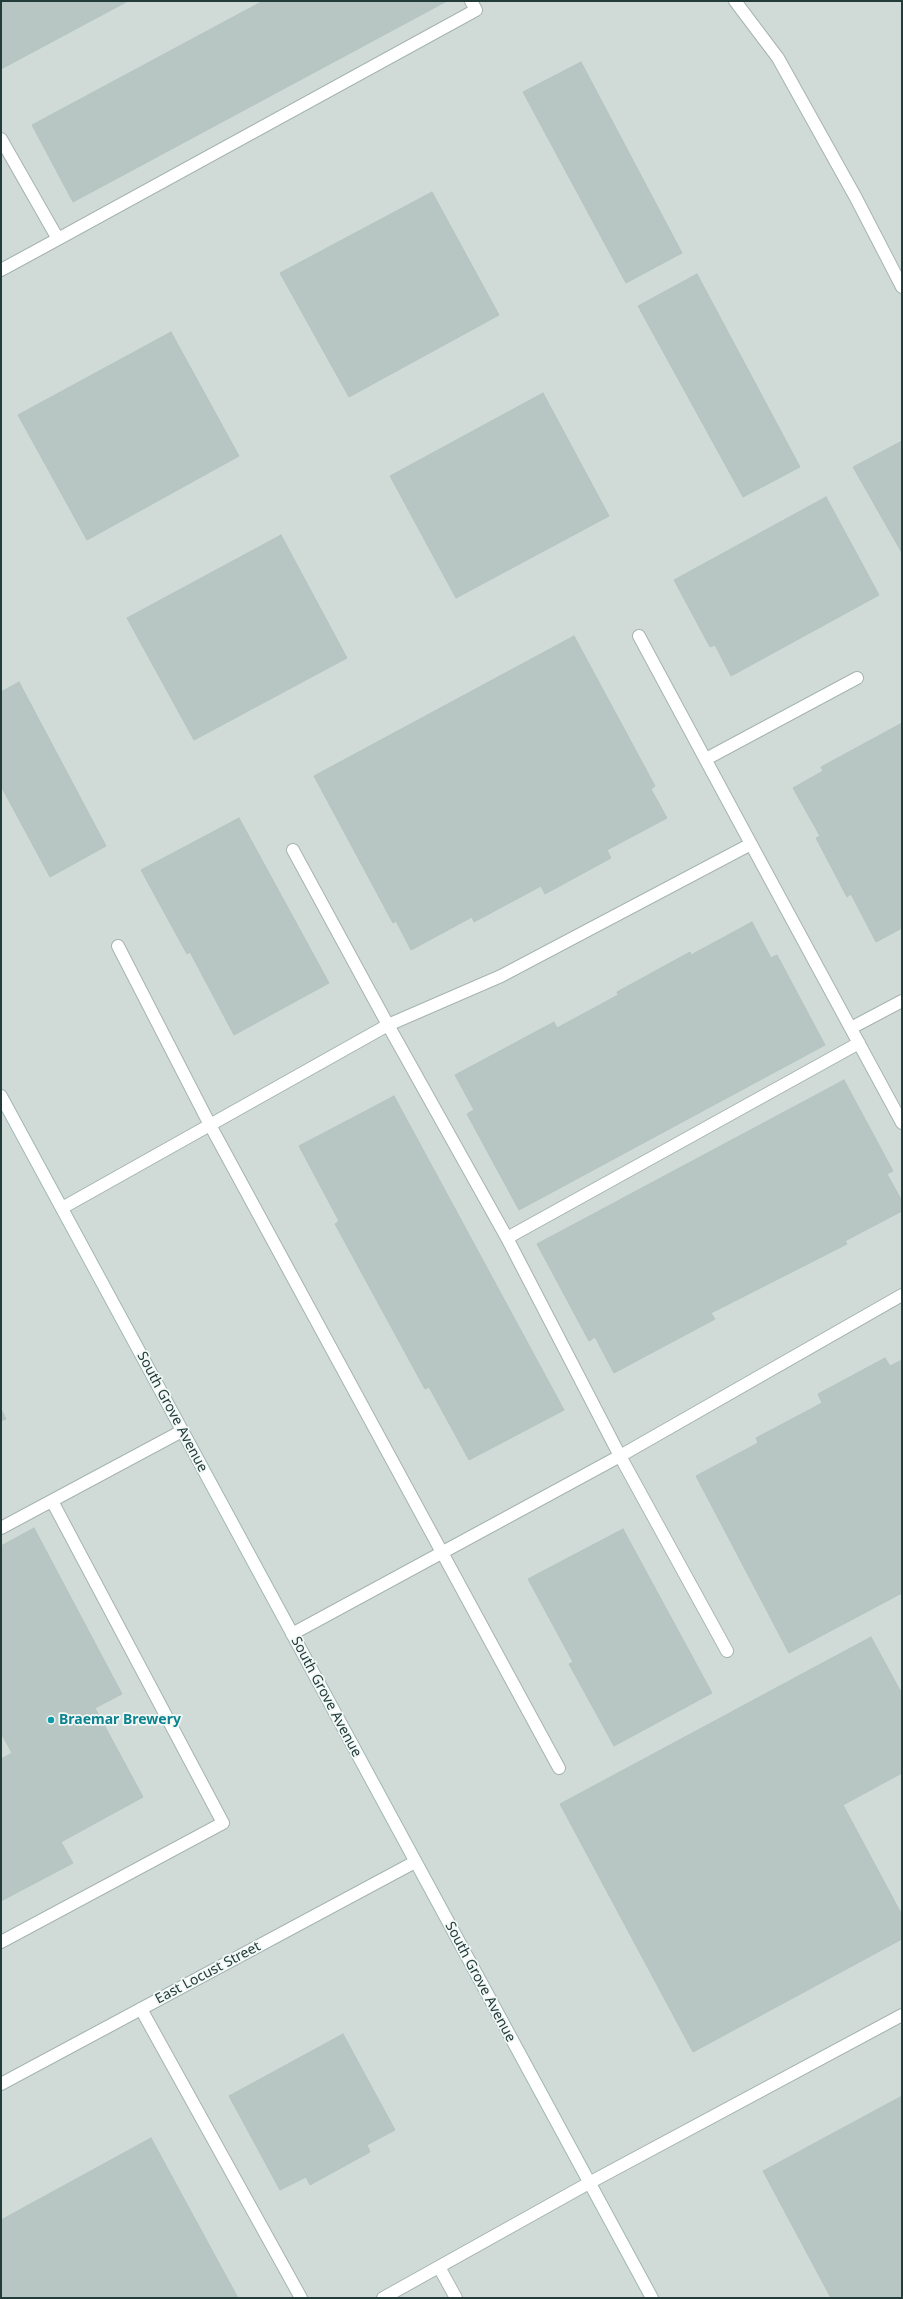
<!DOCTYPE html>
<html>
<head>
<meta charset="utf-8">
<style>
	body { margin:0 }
	#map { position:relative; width:903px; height:2299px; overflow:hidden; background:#e2ece9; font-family:"Noto Sans",sans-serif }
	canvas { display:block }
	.frame { position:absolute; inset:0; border:2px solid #223c3a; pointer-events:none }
</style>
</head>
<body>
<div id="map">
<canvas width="903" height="2299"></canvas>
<div class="frame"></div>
</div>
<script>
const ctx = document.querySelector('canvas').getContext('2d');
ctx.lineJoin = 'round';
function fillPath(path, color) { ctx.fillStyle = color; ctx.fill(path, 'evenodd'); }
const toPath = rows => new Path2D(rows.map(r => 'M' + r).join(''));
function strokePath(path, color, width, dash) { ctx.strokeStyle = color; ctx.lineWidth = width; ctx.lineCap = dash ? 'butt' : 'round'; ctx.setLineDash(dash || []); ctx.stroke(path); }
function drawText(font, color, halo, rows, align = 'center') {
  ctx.font = font + ' "Noto Sans",sans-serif'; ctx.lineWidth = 3.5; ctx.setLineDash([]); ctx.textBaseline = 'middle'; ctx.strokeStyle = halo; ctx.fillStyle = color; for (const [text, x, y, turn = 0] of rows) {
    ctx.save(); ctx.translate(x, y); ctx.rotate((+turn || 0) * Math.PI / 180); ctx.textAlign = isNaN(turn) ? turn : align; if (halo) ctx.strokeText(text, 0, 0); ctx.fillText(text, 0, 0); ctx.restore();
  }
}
const built = toPath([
	[1,1,902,1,902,2298,1,2298]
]);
const building = toPath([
	[1,1,128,1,1,69,1,1],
	[263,1,447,1,73,202,32,125,263,1],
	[581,62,682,253,626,283,523,92,581,62],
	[432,192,499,315,349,397,280,273,432,192],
	[697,274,800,467,743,497,638,306,697,274],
	[171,332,239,456,87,540,18,415,171,332],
	[543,393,609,516,456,598,390,476,543,393],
	[902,441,902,553,853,467,902,441],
	[826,497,879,595,731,676,715,645,710,647,674,580,826,497],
	[281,535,347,658,194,740,127,618,281,535],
	[574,636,655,786,651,789,667,818,607,850,611,858,545,894,541,886,474,922,472,917,411,950,396,921,393,923,314,776,574,636],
	[19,682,106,846,50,877,1,786,1,692,19,682],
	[902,723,902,928,876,942,851,894,847,897,816,838,820,836,793,788,823,771,821,767,902,723],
	[239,818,329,983,234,1035,190,952,187,954,141,870,239,818],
	[752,922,771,958,777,955,825,1045,519,1210,467,1114,474,1110,455,1075,554,1022,557,1028,618,995,617,992,690,952,691,955,752,922],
	[844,1080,893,1171,887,1174,902,1201,902,1211,845,1241,847,1244,711,1313,715,1319,614,1373,595,1337,589,1341,537,1244,844,1080],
	[394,1096,564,1410,469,1460,429,1387,425,1389,335,1224,339,1221,299,1146,394,1096],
	[885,1358,890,1366,902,1360,902,1593,789,1653,696,1476,758,1443,756,1438,822,1403,818,1394,885,1358],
	[1,1409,6,1419,1,1421,1,1409],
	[34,1528,122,1694,95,1708,143,1797,61,1842,73,1863,1,1901,1,1759,12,1753,1,1733,1,1546,34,1528],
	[623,1529,712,1693,614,1746,569,1664,573,1662,528,1579,623,1529],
	[871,1637,902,1694,902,1773,843,1805,902,1915,902,1939,693,2052,560,1804,871,1637],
	[343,2034,395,2130,367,2145,370,2152,310,2185,306,2177,280,2190,229,2096,343,2034],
	[902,2096,902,2298,831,2298,763,2171,902,2096],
	[151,2138,238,2298,1,2298,1,2220,151,2138]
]);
const service = toPath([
	[735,1,778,58,856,198,902,287],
	[1,139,58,239,476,10,471,1],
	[1,270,58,239],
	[639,636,751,844],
	[706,759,857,678],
	[293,850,388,1025,501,976,751,844,902,1123],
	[118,946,210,1125,559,1768],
	[851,1028,902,1001],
	[62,1208,388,1025,507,1238,620,1456,292,1634],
	[507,1238,859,1043],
	[1,1528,182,1431],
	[727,1651,620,1456,902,1295],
	[1,1942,223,1823,52,1501],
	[141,2009,301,2298],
	[439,2267,456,2298],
	[383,2298,589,2183,902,2015]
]);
const minor = toPath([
	[1,2084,415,1862]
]);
const secondary = toPath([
	[1,1096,652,2298]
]);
const markers = [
	[51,1720,4,"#0f9aa8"]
];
const streetNames = [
	["South Grove Avenue",172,1412,62],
	["South Grove Avenue",326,1697,62],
	["East Locust Street",208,1973,-28],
	["South Grove Avenue",480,1982,62]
];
const cultureNames = [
	["Braemar Brewery",59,1720]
];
fillPath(built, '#d0dbd8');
fillPath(building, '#b7c6c2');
strokePath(building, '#b4c5c1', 1);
strokePath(service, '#a5b4b1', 14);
strokePath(minor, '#a5b4b1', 14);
strokePath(secondary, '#a0b7b3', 14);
strokePath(service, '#fff', 12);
strokePath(minor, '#fff', 12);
strokePath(secondary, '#fff', 12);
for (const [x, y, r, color] of markers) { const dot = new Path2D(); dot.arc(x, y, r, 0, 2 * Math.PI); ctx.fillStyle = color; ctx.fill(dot); strokePath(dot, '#f2f8f6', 1.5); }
drawText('14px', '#223c3a', '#f2f8f6', streetNames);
drawText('bold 14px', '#0d838f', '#f2f8f6', cultureNames, 'left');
</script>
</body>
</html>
